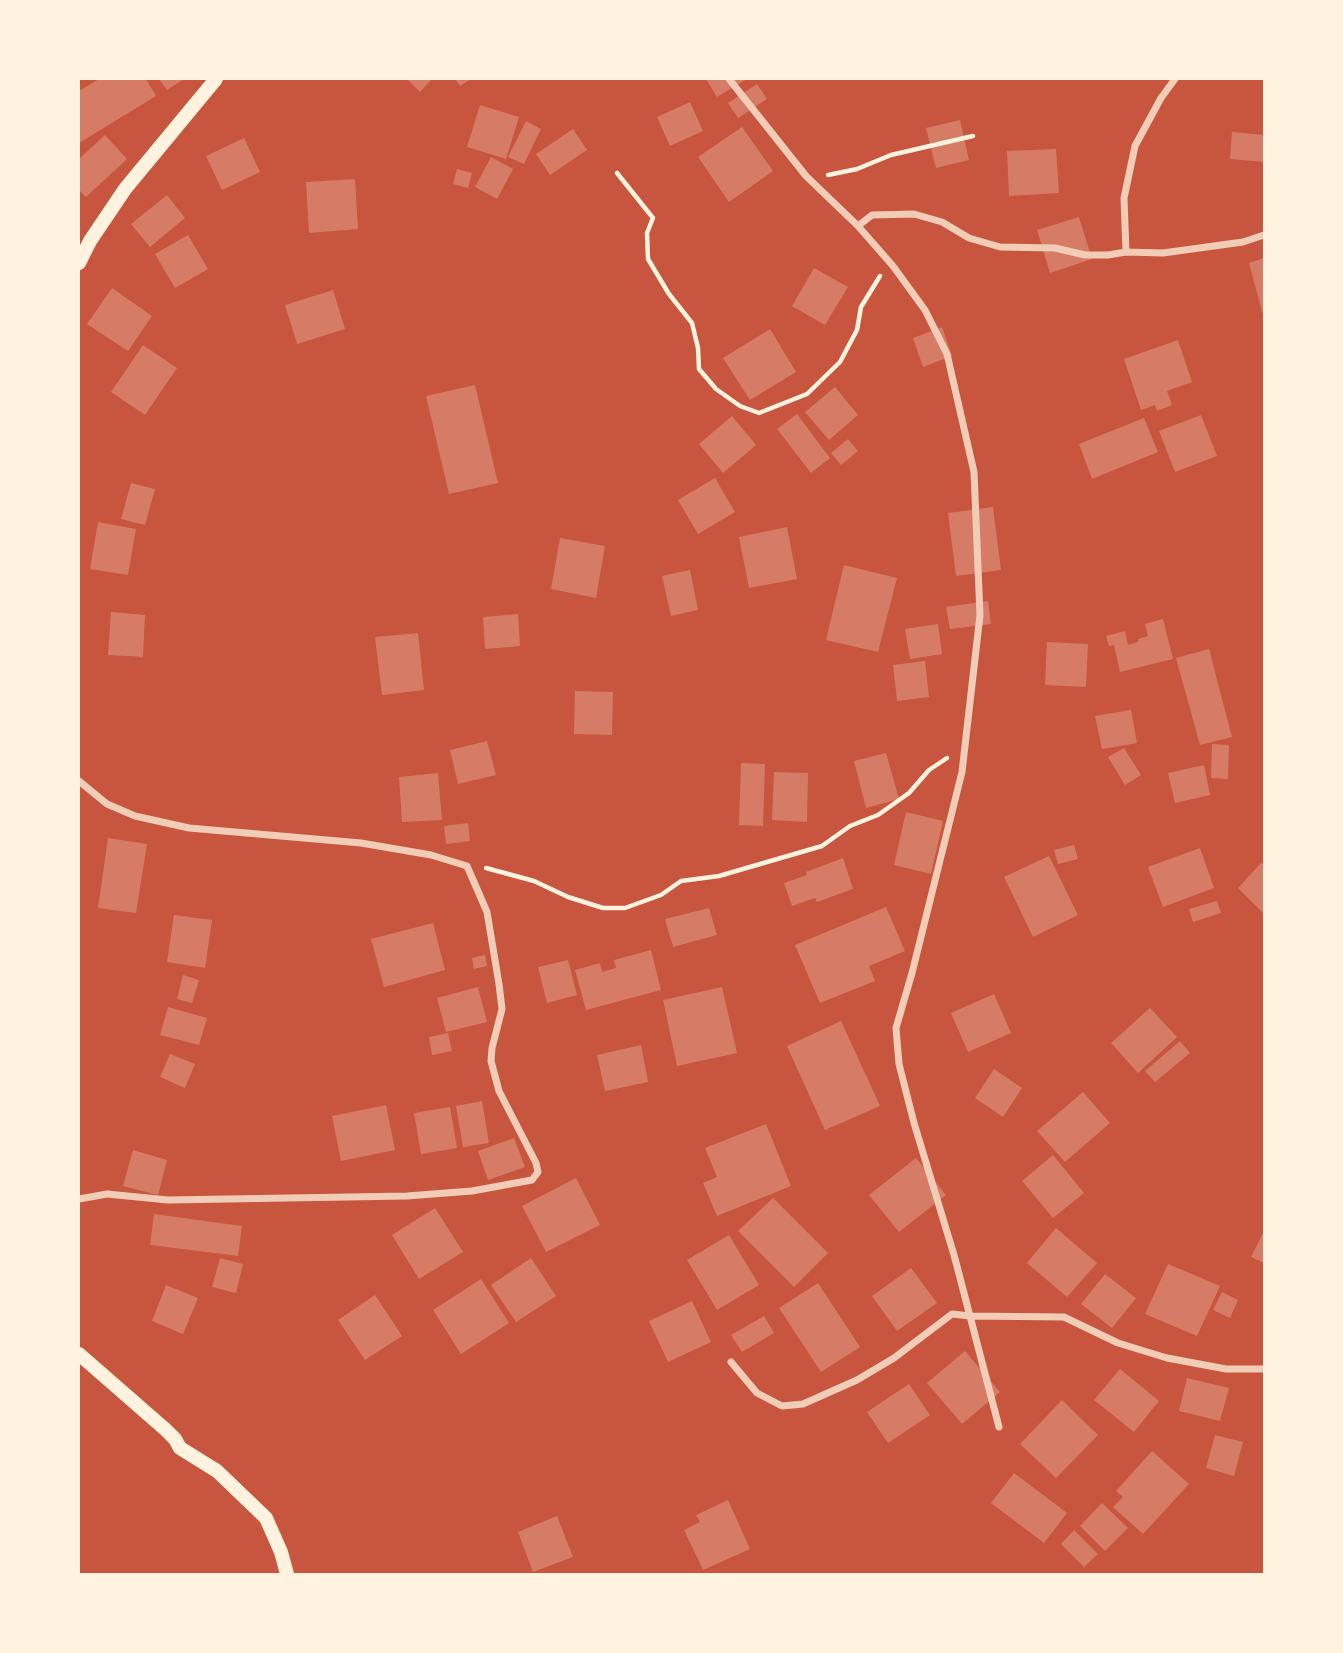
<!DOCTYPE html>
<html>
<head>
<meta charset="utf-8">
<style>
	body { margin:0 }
	#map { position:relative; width:1343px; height:1653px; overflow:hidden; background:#c8553d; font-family:"PT Sans",sans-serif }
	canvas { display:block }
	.frame { position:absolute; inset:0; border:80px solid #fff3e0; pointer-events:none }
</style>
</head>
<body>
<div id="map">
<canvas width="1343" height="1653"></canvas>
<div class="frame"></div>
</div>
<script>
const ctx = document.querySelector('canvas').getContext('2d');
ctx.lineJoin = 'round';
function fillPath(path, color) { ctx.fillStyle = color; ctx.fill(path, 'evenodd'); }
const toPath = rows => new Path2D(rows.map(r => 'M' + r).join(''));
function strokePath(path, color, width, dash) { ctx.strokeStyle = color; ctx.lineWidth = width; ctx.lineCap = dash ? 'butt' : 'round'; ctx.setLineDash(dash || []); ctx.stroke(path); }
const building = toPath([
	[99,79,146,79,156,96,79,143,79,91],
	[159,79,184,79,167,90],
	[407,79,432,79,420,92],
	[455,79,471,79,460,86],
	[706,79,747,79,717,97],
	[757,84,767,99,738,118,728,103],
	[690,102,703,131,670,146,657,117],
	[480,105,519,117,506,159,467,147],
	[960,120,969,160,936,168,926,128],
	[526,121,541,129,524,164,508,157],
	[742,127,773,171,729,202,698,157],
	[573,129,587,150,550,175,536,154],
	[1232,132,1264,135,1264,162,1230,159],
	[105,135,127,159,86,197,79,190,79,159],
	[244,138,260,172,222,190,206,156],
	[1056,149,1059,193,1009,196,1007,151],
	[491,157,513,169,497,199,475,187],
	[457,169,472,173,468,188,453,184],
	[355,179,358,229,309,233,306,182],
	[167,195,185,218,150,247,131,224],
	[1079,217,1092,259,1050,273,1037,230],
	[188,235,208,269,175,288,155,254],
	[1264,258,1264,315,1263,315,1249,263],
	[814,268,848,287,825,325,792,306],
	[112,288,152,316,128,351,87,324],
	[333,290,345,329,297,344,285,305],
	[942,327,952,356,923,367,913,338],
	[770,329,796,372,750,400,723,358],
	[1178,340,1192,382,1167,391,1172,405,1157,411,1155,405,1141,410,1124,359],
	[143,345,177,368,145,415,111,392],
	[475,385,498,483,449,494,426,396],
	[835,387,858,415,829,440,805,412],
	[797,414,830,458,811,473,777,429],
	[1201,415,1217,456,1175,472,1159,431],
	[732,416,756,445,723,473,699,444],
	[1144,418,1158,452,1092,479,1079,444],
	[848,439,858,451,841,465,831,453],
	[715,478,735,512,698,534,678,500],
	[131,483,155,489,145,525,121,519],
	[993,507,1001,570,956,576,948,513],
	[98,522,136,529,128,575,90,569],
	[787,527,797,579,749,588,739,537],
	[560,538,605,546,596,598,551,589],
	[844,565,897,578,878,652,826,640],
	[690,570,698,610,671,616,662,576],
	[988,601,991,624,950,629,946,607],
	[111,612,145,615,143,657,108,655],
	[518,614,520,646,485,649,483,617],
	[1163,619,1173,659,1120,672,1114,645,1109,646,1106,636,1125,631,1128,645,1138,642,1138,639,1148,636,1145,624],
	[938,624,942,654,910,659,905,629],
	[418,633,424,690,382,695,375,637],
	[1047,642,1088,644,1086,687,1045,685],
	[1209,649,1232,737,1200,745,1176,658],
	[925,661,929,697,897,701,893,665],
	[575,691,613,692,612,735,574,734],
	[1131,710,1137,743,1102,749,1095,716],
	[487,741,496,775,458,784,450,750],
	[1212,744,1229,745,1228,779,1211,778],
	[1124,748,1141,775,1125,785,1108,757],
	[886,753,899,799,866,808,854,761],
	[741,763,765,764,763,826,739,825],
	[1204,765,1210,795,1175,803,1168,773],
	[774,772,808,773,807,822,772,820],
	[438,773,442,820,402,822,399,777],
	[906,812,943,821,931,874,894,865],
	[468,823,470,841,446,844,444,826],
	[108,838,147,844,136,913,98,908],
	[1074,845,1078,859,1058,864,1054,850],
	[1200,848,1214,888,1163,907,1148,867],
	[1049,856,1078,915,1033,937,1004,877],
	[843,858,853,889,817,902,815,898,792,906,784,883,807,875,806,872],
	[1261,863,1264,865,1264,914,1238,888],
	[1217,901,1221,913,1193,922,1189,909],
	[886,907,905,951,869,966,875,981,820,1003,795,945],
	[709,908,717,935,673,947,665,919],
	[174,915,212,920,205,968,167,962],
	[433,923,445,970,384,987,371,939],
	[651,950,661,990,586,1010,575,970,600,963,602,972,616,968,614,960],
	[485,955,487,966,474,969,472,958],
	[568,960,577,995,547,1003,538,967],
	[183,975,199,980,192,1003,177,999],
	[478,987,487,1022,446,1032,437,998],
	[722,987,737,1053,677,1066,663,1000],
	[994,994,1011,1033,968,1052,951,1013],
	[168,1007,207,1018,199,1045,160,1035],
	[1150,1008,1177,1037,1138,1073,1111,1043],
	[841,1021,880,1106,825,1130,787,1046],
	[448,1033,452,1051,432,1055,429,1037],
	[1180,1041,1190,1053,1155,1082,1145,1071],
	[641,1045,648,1082,605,1091,597,1055],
	[170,1054,195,1064,185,1088,160,1077],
	[994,1069,1022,1088,1003,1117,975,1098],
	[1083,1092,1110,1123,1065,1162,1037,1131],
	[482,1101,489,1143,463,1147,456,1106],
	[386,1105,395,1150,341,1161,332,1116],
	[450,1107,457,1148,421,1154,414,1113],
	[766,1124,791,1186,717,1216,703,1183,717,1177,705,1148],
	[514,1138,525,1167,488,1180,478,1151],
	[133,1150,167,1160,158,1195,123,1186],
	[1053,1155,1084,1193,1053,1218,1022,1181],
	[916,1158,946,1195,899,1232,869,1195],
	[576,1178,600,1225,546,1252,522,1206],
	[773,1198,828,1253,794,1287,738,1231],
	[435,1208,463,1252,419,1279,392,1235],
	[154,1214,242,1226,238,1256,150,1245],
	[1056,1228,1097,1263,1067,1297,1027,1263],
	[1264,1231,1264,1263,1251,1257],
	[729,1235,759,1285,717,1310,687,1260],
	[220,1258,243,1264,236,1293,212,1287],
	[531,1258,556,1296,516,1322,491,1285],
	[1168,1264,1220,1286,1197,1336,1145,1314],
	[911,1268,937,1303,897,1331,872,1296],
	[1105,1274,1136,1298,1112,1328,1081,1304],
	[481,1279,509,1323,461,1354,433,1310],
	[818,1283,860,1347,821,1372,779,1308],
	[166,1285,198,1298,183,1334,152,1321],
	[1222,1292,1238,1300,1230,1318,1213,1310],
	[375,1295,402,1336,365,1360,338,1320],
	[692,1301,711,1342,668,1362,649,1321],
	[764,1316,774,1333,742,1352,731,1335],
	[965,1351,1000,1392,962,1424,927,1383],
	[1120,1369,1159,1401,1134,1432,1094,1400],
	[1187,1378,1229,1388,1220,1421,1179,1411],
	[909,1384,930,1415,888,1443,867,1412],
	[1062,1400,1098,1435,1056,1478,1020,1444],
	[1215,1435,1243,1442,1234,1476,1206,1468],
	[1152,1451,1189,1484,1143,1534,1113,1507,1123,1497,1116,1491],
	[1014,1473,1067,1513,1044,1543,991,1503],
	[728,1500,750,1549,703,1570,684,1530,700,1522,696,1515],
	[1102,1503,1128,1528,1105,1551,1080,1526],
	[557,1516,573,1557,533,1572,518,1532],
	[1074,1530,1098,1554,1084,1567,1061,1544]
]);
const path = toPath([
	[617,173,653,218,647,233,648,259,669,294,692,323,698,348,699,369,716,389,740,406,759,413,807,394,840,362,857,330,861,307,880,276],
	[828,175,857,169,891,155,973,136],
	[486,868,534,881,568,897,603,908,625,908,661,895,681,881,719,876,822,846,850,826,878,815,909,793,929,770,947,758]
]);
const minor = toPath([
	[729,79,806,176,858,226,893,266,925,310,947,354,974,472,980,615,962,772,912,973,896,1028,899,1064,914,1123,954,1255,999,1427],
	[858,226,872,215,914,214,942,222,969,238,1000,247,1055,248,1085,255,1108,255,1126,252,1163,253,1243,242,1264,235],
	[1126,252,1124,198,1135,146,1161,98,1175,79],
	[79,781,107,804,135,816,189,828,361,843,431,855,467,866,487,912,499,984,502,1009,492,1048,491,1061,499,1091,536,1163,538,1172,532,1180,472,1191,407,1196,168,1200,107,1194,79,1199],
	[731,1362,757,1393,782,1406,803,1404,857,1380,894,1358,952,1314,970,1316,1064,1317,1118,1343,1167,1358,1226,1369,1264,1369]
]);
const secondary = toPath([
	[79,263,90,241,125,189,216,79],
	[79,1354,166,1430,175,1439,180,1448,217,1471,266,1518,281,1552,287,1574]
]);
fillPath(building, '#d67c66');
strokePath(path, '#fff3e0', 4.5);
strokePath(minor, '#f1ccb7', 7);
strokePath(secondary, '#fff3e0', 14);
</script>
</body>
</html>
